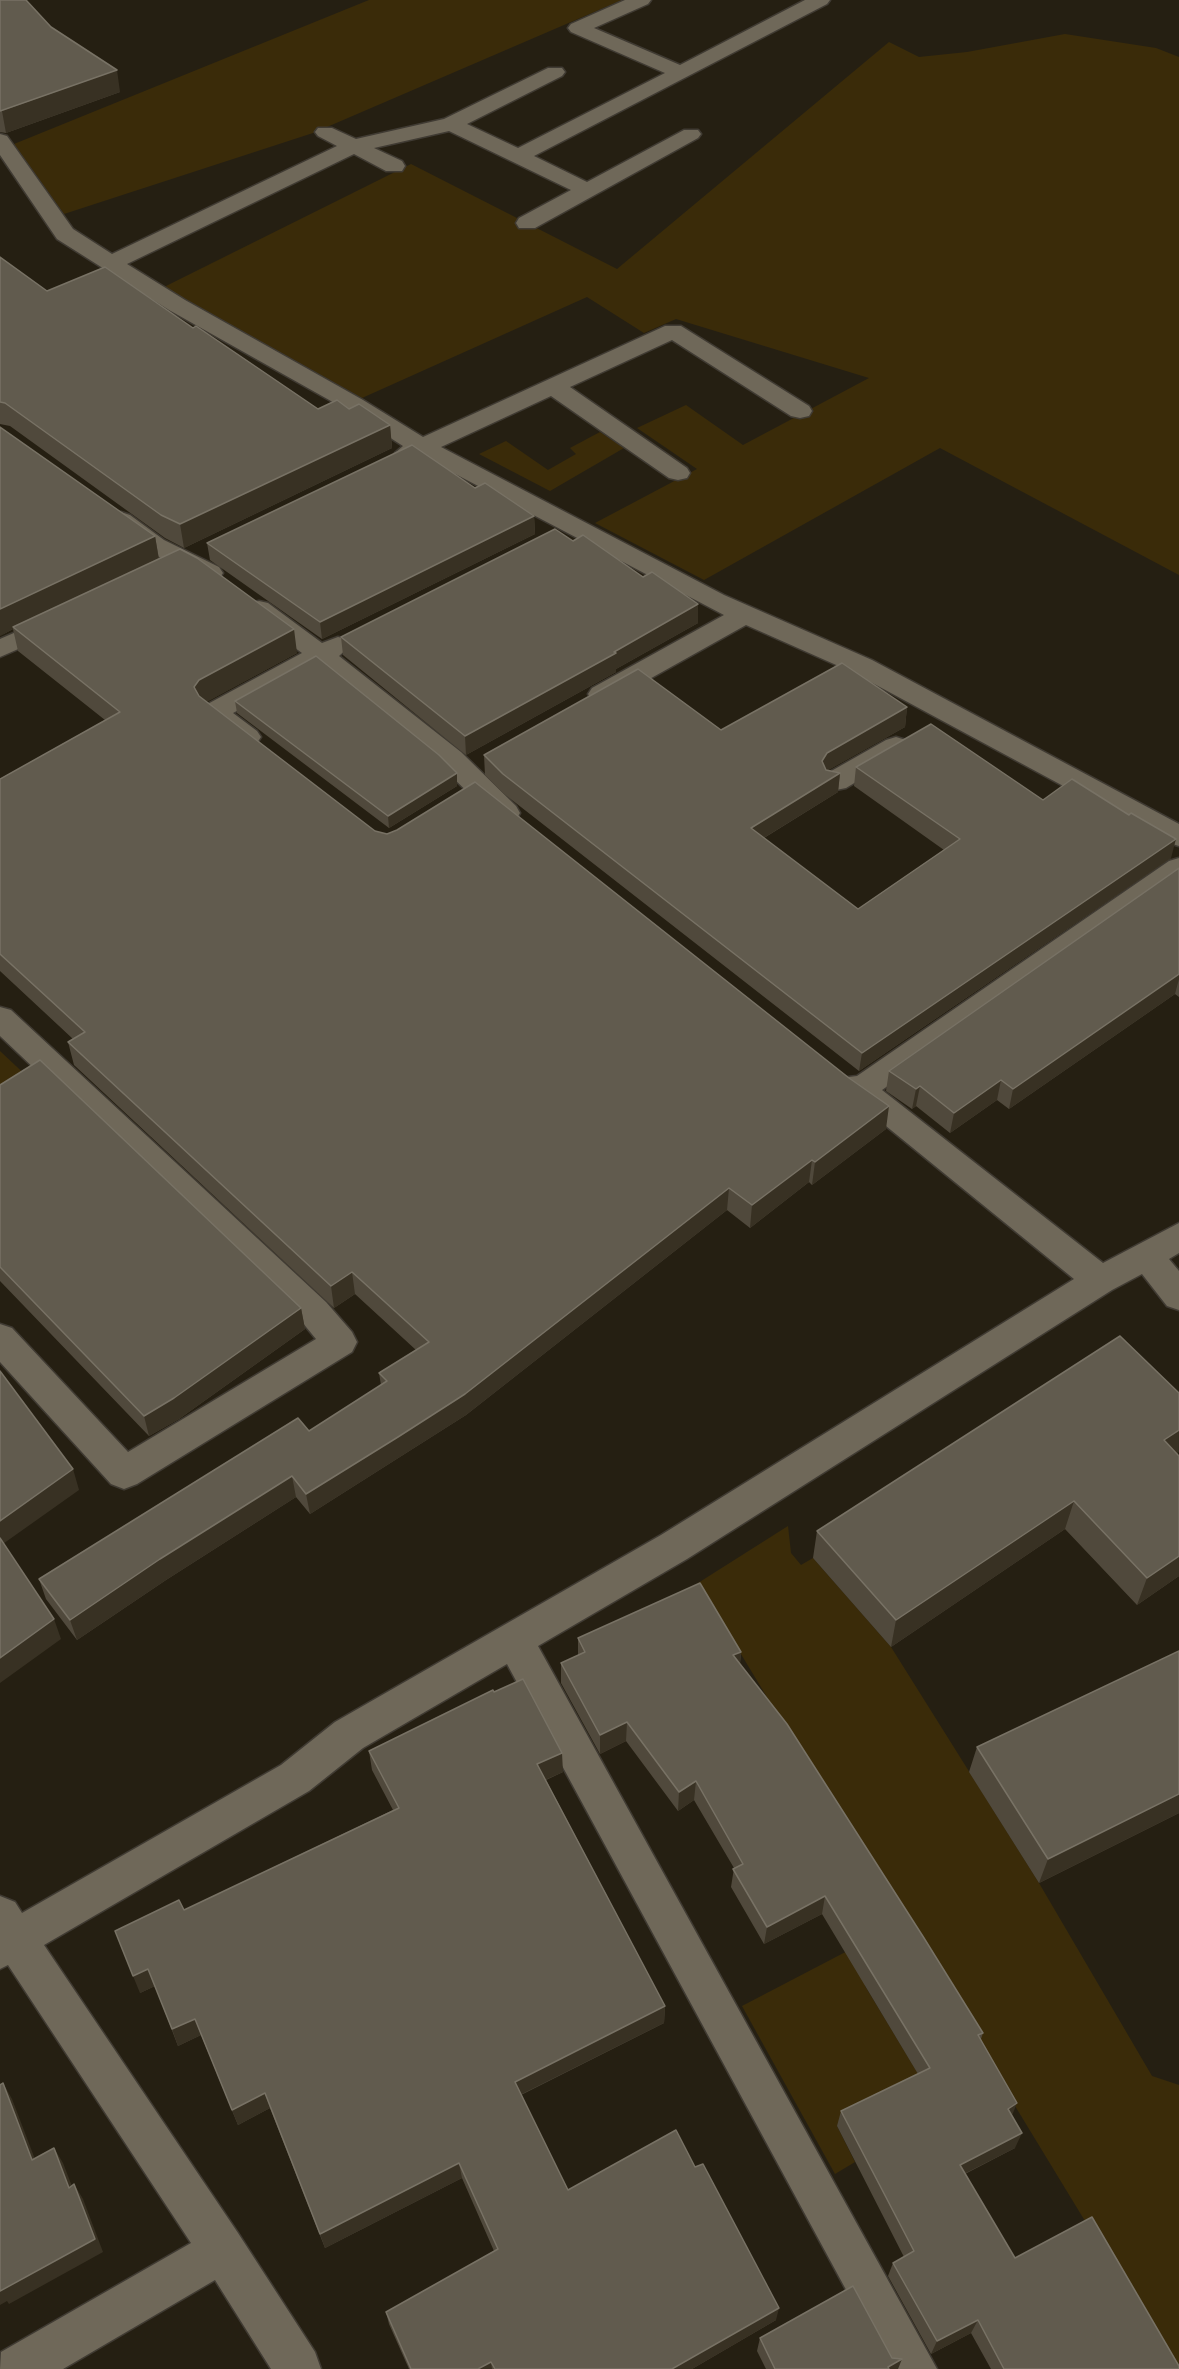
<!DOCTYPE html>
<html>
<head>
<meta charset="utf-8">
<style>
	body { margin:0 }
	canvas { display:block; background:#251f12 }
</style>
</head>
<body>
<canvas width="1179" height="2369"></canvas>
<script>
const ctx = document.querySelector('canvas').getContext('2d');
ctx.lineJoin = 'round';
function fillPath(path, color) { ctx.fillStyle = color; ctx.fill(path, 'evenodd'); }
const toPath = rows => new Path2D(rows.map(r => 'M' + r).join(''));
function strokePath(path, color, width, dash) { ctx.strokeStyle = color; ctx.lineWidth = width; ctx.lineCap = dash ? 'butt' : 'round'; ctx.setLineDash(dash || []); ctx.stroke(path); }
const green = toPath([
	[369,0,622,0,313,133,64,214,14,144],
	[1065,34,1156,48,1179,57,1179,575,940,448,704,580,595,523,697,469,637,428,686,405,743,445,869,378,676,319,644,333,587,297,362,398,164,287,411,164,617,269,889,42,919,57,967,52],
	[600,432,624,448,550,491,479,454,506,441,548,470,576,454,570,448],
	[0,1051,33,1082,0,1103],
	[788,1526,791,1553,801,1565,813,1558,891,1647,1039,1883,1152,2076,1179,2085,1179,2369,1175,2369,922,1953,865,1986,922,2080,837,2126,855,2162,835,2174,742,2006,903,1922,698,1583]
]);
const minor = toPath([
	[625,0,651,0,648,4,594,28,680,65,805,0,830,0,827,4,534,156,587,182,684,130,698,130,701,134,698,138,535,228,519,228,516,223,519,218,571,190,449,131,374,148,402,161,405,166,402,171,386,171,354,154,127,264,185,300,363,400,423,437,665,326,681,326,809,406,812,411,809,416,800,418,791,416,672,340,570,387,687,468,690,473,687,478,678,480,669,478,551,396,441,447,724,595,872,660,1179,824,1179,846,1169,843,852,672,746,625,612,700,602,703,592,700,588,694,592,688,724,615,421,456,407,460,398,458,395,453,403,446,347,410,169,310,57,239,0,155,0,134,7,136,73,229,112,254,337,146,318,136,315,132,318,128,332,128,356,139,444,119,548,68,562,68,565,72,562,76,467,124,518,148,665,73,571,32,568,28,571,24,625,0],
	[121,512,130,515,164,540,219,567,223,573,219,579,210,581,201,579,146,550,108,520,112,515,121,512],
	[259,601,268,603,322,643,338,637,347,639,351,645,339,656,461,752,516,806,520,813,516,820,506,823,496,820,441,766,319,667,233,713,257,731,261,737,257,743,247,746,237,743,204,718,200,712,204,706,302,653,250,615,246,609,250,603,259,601],
	[55,615,64,617,68,623,64,629,0,657,0,639,55,615],
	[896,737,906,740,910,746,906,752,846,788,836,790,826,788,822,781,826,774,886,740,896,737],
	[1179,858,1179,882,882,1090,1103,1263,1179,1223,1179,1253,1169,1259,1179,1271,1179,1310,1167,1306,1142,1274,1112,1290,687,1559,538,1646,937,2369,889,2369,507,1664,363,1748,309,1791,44,1945,238,2233,315,2352,321,2369,271,2369,215,2280,63,2369,0,2369,1,2352,191,2243,8,1965,0,1969,0,1896,15,1902,22,1913,281,1765,335,1722,661,1535,1074,1279,886,1126,847,1099,836,1086,841,1078,857,1076,1169,861,1179,858],
	[0,1007,11,1010,326,1302,352,1332,357,1342,352,1352,137,1484,124,1489,111,1484,0,1362,0,1324,12,1328,128,1452,316,1339,302,1322,0,1036,0,1007]
]);
const wall = toPath([
	[0,0,51,27,120,92,6,133,0,132],
	[0,257,47,291,193,328,318,409,349,409,390,425,392,448,184,548,165,538,10,426,0,424],
	[475,488,534,516,535,534,322,639,210,560,207,543],
	[155,536,159,559,297,653,206,702,375,831,886,1129,812,1185,809,1182,750,1228,727,1210,466,1415,310,1514,296,1497,166,1580,77,1640,46,1599,39,1579,309,1431,381,1385,379,1373,416,1350,355,1294,334,1308,74,1065,68,1042,73,1039,0,971,0,779,105,720,18,651,13,629,0,636],
	[573,541,698,604,698,623,616,669,616,672,466,755,343,655,341,637],
	[235,701,457,786,389,828,237,713],
	[907,707,905,727,828,770,840,773,838,792,764,838,858,909,944,850,854,786,856,767,1043,800,1171,858,859,1071,503,793,485,775,484,755,721,730],
	[1179,868,1179,997,1175,994,1009,1109,997,1100,950,1133,916,1106,912,1109,886,1091,889,1071],
	[0,1085,301,1308,305,1329,179,1419,149,1436,0,1281],
	[1177,1453,1179,1456,1179,1576,1137,1605,1065,1529,891,1647,813,1558,817,1531],
	[578,1638,741,1652,740,1664,983,2033,981,2039,1012,2116,1015,2148,965,2174,1015,2258,1179,2369,991,2369,971,2333,931,2354,888,2276,893,2263,904,2257,837,2126,841,2111,918,2074,822,1914,764,1944,731,1887,734,1868,694,1800,678,1811,626,1741,600,1754,561,1683,561,1663,578,1656],
	[1179,1651,1179,1813,1039,1883,969,1772,977,1747],
	[369,1751,563,1772,546,1780,665,2006,664,2023,521,2095,568,2190,695,2167,776,2320,692,2369,409,2369,389,2324,386,2312,494,2251,462,2178,325,2248,270,2108,238,2125,201,2035,178,2046,155,1986,140,1993,184,1910,393,1810,372,1770],
	[760,2338,898,2369,766,2369,757,2351]
]);
const shadedWall = toPath([
	[117,70,120,92,6,133,2,111],
	[390,425,392,448,184,548,180,524],
	[534,516,535,534,322,639,320,622],
	[155,536,159,560,13,627,13,629,0,636,0,609],
	[698,604,698,623,616,669,616,672,466,755,465,736],
	[294,629,297,653,203,704,194,687,199,680],
	[907,707,905,727,825,772,822,761,827,753],
	[457,773,457,786,389,828,388,816],
	[840,773,838,792,749,847,751,828],
	[1176,839,1171,858,859,1071,862,1053],
	[1179,974,1179,979,1175,994,1009,1109,1013,1089],
	[1001,1080,997,1100,950,1133,954,1113],
	[920,1086,916,1106,912,1109,916,1089],
	[889,1106,886,1129,812,1185,815,1162],
	[812,1160,809,1182,750,1228,752,1205],
	[729,1188,727,1210,466,1415,310,1514,306,1494],
	[352,1272,355,1294,334,1308,331,1286],
	[301,1308,305,1329,179,1419,149,1436,144,1416],
	[1179,1430,1179,1452,1154,1469,1164,1440],
	[73,1469,79,1490,0,1546,0,1521],
	[292,1476,296,1497,166,1580,77,1640,70,1620,160,1559],
	[1074,1501,1065,1529,891,1647,896,1620],
	[1179,1556,1179,1576,1137,1605,1147,1578],
	[54,1619,61,1639,0,1683,0,1658],
	[741,1652,739,1672,733,1655],
	[627,1722,626,1741,600,1754,600,1735],
	[562,1753,563,1772,538,1783,537,1764],
	[696,1781,694,1800,678,1811,679,1792],
	[1179,1794,1179,1813,1039,1883,1048,1859],
	[825,1896,822,1914,764,1944,767,1927],
	[148,1969,155,1986,140,1993,133,1976],
	[665,2006,664,2023,516,2097,515,2082],
	[195,2019,201,2035,178,2046,172,2029],
	[3,2083,12,2099,41,2175,32,2160],
	[265,2093,270,2108,238,2125,232,2110],
	[1017,2103,1011,2118,1008,2109],
	[1022,2133,1015,2148,954,2179,960,2165],
	[54,2148,63,2163,78,2202,69,2188],
	[459,2163,462,2178,325,2248,320,2234],
	[74,2184,83,2199,103,2252,9,2304,7,2301,0,2305,0,2290],
	[779,2308,776,2320,692,2369,672,2369],
	[978,2320,971,2333,931,2354,937,2341],
	[902,2359,898,2369,887,2369,888,2367],
	[491,2362,492,2369,478,2369]
]);
const building = toPath([
	[0,0,26,0,51,27,117,70,0,111,0,0],
	[0,257,47,291,105,267,193,328,196,326,318,409,337,400,349,409,359,404,390,425,180,524,161,515,5,403,0,402,0,257],
	[0,427,155,536,0,609,0,427],
	[412,445,475,488,485,483,534,516,320,622,207,543,412,445],
	[555,529,573,541,583,535,643,577,652,572,698,604,614,652,616,653,465,736,341,637,555,529],
	[180,549,197,558,294,629,199,680,194,687,199,696,375,831,387,834,397,830,475,782,849,1078,889,1106,815,1162,812,1160,752,1205,729,1188,465,1394,398,1437,306,1494,292,1476,160,1559,70,1620,39,1579,298,1418,309,1431,387,1381,379,1373,429,1342,352,1272,331,1286,68,1042,85,1032,0,954,0,779,120,712,13,627,180,549],
	[316,656,439,755,457,773,388,816,235,701,316,656],
	[842,663,907,707,827,753,822,761,826,770,840,773,751,828,858,909,960,839,856,767,931,724,1043,800,1072,779,1129,815,1131,813,1176,839,862,1053,503,774,484,755,638,669,721,730,842,663],
	[1179,868,1179,974,1013,1089,1001,1080,954,1113,920,1086,916,1089,889,1071,1179,868],
	[40,1060,301,1308,174,1398,144,1416,0,1267,0,1085,40,1060],
	[1120,1336,1179,1393,1179,1430,1164,1440,1179,1456,1179,1556,1147,1578,1074,1501,896,1620,817,1531,1120,1336],
	[0,1371,73,1469,0,1521,0,1371],
	[0,1538,54,1619,0,1658,0,1538],
	[700,1583,741,1652,733,1655,787,1724,924,1938,983,2033,978,2035,1017,2103,1008,2109,1022,2133,960,2165,1015,2258,1092,2217,1179,2366,1179,2369,1004,2369,978,2320,937,2341,893,2263,914,2251,841,2111,930,2068,825,1896,767,1927,733,1869,743,1864,696,1781,679,1792,627,1722,600,1735,561,1663,585,1652,578,1638,700,1583],
	[1179,1651,1179,1794,1048,1859,977,1747,1179,1651],
	[523,1679,562,1753,537,1764,665,2006,515,2082,568,2190,676,2130,695,2167,703,2164,779,2308,672,2369,495,2369,491,2362,478,2369,411,2369,386,2312,498,2249,459,2163,320,2234,265,2093,232,2110,195,2019,172,2029,148,1969,133,1976,115,1931,179,1900,184,1910,399,1808,369,1751,493,1690,494,1692,523,1679],
	[3,2083,32,2160,54,2148,69,2188,74,2184,95,2239,0,2291,0,2085,3,2083],
	[853,2286,892,2358,902,2359,888,2367,889,2369,775,2369,760,2338,853,2286]
]);
fillPath(green, '#3a2b09');
strokePath(minor, '#403b33', 3);
fillPath(minor, '#6f6859');
fillPath(wall, '#50493c');
fillPath(shadedWall, '#383123');
fillPath(building, '#615b4e');
strokePath(building, '#787265', 1.5);
</script>
</body>
</html>
